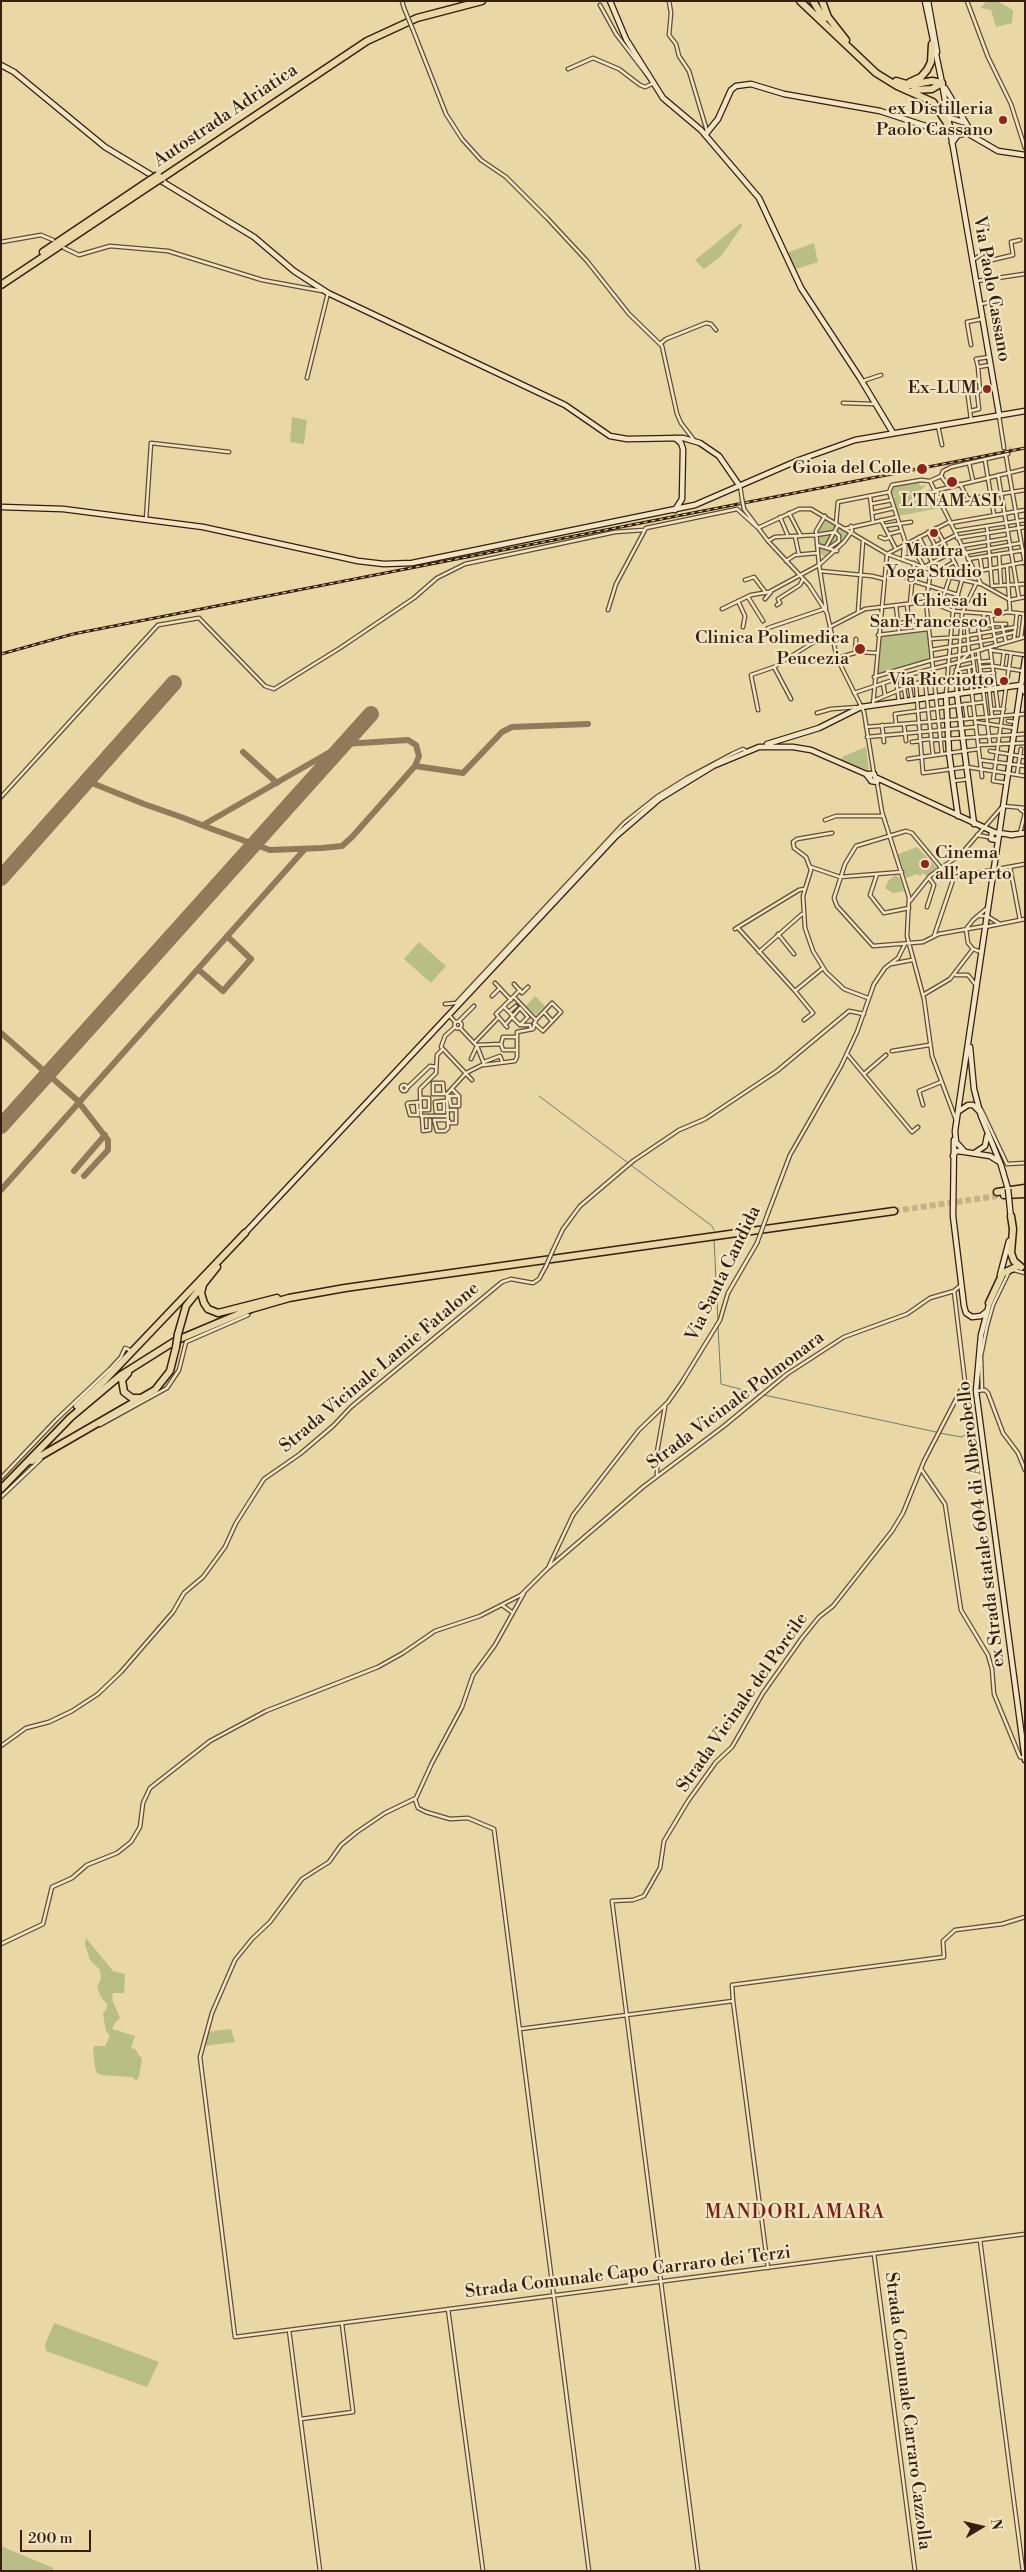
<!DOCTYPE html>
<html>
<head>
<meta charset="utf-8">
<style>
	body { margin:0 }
	#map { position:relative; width:1026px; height:2572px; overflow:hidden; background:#e9d7a5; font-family:"Libre Bodoni",serif }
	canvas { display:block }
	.frame { position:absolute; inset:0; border:2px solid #361d0e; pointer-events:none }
	.north { position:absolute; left:956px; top:2502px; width:50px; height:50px; -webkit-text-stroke:4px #f1e5c4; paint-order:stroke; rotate:81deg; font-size:14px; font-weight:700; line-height:20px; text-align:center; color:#361d0e }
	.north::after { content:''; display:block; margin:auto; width:18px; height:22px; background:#361d0e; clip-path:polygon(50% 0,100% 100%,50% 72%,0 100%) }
	.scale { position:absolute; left:20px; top:2530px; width:71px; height:22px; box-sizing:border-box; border:2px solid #361d0e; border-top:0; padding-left:6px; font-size:15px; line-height:18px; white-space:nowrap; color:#361d0e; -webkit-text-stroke:4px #f1e5c4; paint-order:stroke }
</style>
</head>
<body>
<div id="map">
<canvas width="1026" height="2572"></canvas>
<div class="frame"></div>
<div class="north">N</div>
<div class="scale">200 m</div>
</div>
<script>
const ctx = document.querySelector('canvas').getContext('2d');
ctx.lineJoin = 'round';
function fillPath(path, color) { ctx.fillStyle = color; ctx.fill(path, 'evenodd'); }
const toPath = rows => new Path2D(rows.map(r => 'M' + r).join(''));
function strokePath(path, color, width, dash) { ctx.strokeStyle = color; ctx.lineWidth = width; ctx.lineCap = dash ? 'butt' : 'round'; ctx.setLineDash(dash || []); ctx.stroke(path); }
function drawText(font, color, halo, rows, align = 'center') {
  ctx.font = font + ' "Libre Bodoni",serif'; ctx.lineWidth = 4.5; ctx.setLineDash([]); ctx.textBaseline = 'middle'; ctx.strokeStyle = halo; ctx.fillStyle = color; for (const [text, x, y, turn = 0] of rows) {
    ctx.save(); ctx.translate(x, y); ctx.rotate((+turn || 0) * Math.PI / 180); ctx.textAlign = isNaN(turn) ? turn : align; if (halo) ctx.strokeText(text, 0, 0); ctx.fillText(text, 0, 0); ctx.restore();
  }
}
const green = toPath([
	[987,1,999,2,1013,10,1012,23,996,27,991,10,980,8],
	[741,223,742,226,721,256,704,269,695,260],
	[814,243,818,262,793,270,786,253],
	[292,417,307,420,304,444,290,442],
	[919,482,920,486,926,485,920,491,921,493,930,489,940,508,898,516,893,499,896,496,892,497,891,492,895,486],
	[825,520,829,521,848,533,834,550,825,557,820,553,819,531],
	[928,631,931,659,876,675,879,636],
	[866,747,869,771,840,760,844,756],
	[917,847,937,868,927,876,923,873,920,876,917,874,906,878,898,854],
	[895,875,900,878,904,891,893,893,885,888,888,881],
	[419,942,446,966,431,983,404,959],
	[535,996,545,1006,536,1015,526,1006],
	[86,1938,113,1971,125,1974,124,1993,113,1993,112,1999,120,2018,115,2023,112,2029,135,2036,131,2048,135,2049,142,2059,139,2077,136,2081,133,2077,102,2075,97,2073,95,2067,93,2049,95,2046,105,2046,110,2036,106,2031,103,2014,107,2008,107,2004,101,1997,97,1987,101,1979,100,1970,90,1960,85,1944],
	[231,2029,235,2042,204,2046,207,2032],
	[54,2323,159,2362,147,2387,46,2351,45,2345],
	[1,2546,53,2568,53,2571,1,2571]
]);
const stream = toPath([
	[539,1096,712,1226,714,1230],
	[714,1239,718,1322],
	[718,1326,721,1384,758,1394],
	[764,1395,936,1432],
	[939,1433,962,1437,976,1426]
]);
const taxiway = toPath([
	[243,752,277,783],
	[415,766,463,773,502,732,512,727,588,724],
	[87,781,144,804,181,817,212,829,270,850,322,848,342,846,352,837,415,766,419,756,416,745,408,740,344,744,203,825],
	[199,970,223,991,251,959,228,937],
	[1,1033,77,1100,108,1140,108,1150,84,1176],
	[74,1171,105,1135],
	[1,1190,304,850]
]);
const runway = toPath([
	[1,878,174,683],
	[1,1126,371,714]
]);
const streetTunnel = toPath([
	[1010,447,1011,454]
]);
const highwayTunnel = toPath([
	[894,1211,997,1196]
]);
const street = toPath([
	[402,1,404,8],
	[669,1,671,13,669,35,676,44,679,56,689,71,707,131],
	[967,1,988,57,1011,104,1025,148],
	[600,5,616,34,648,76],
	[413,30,446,114,462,139,481,160,506,177,547,218,587,261,629,314,662,346,677,414,681,423,694,440],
	[568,69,593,58,619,69,640,85,645,87,654,83],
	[1,242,41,235,53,240],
	[64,248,79,255,110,246,168,251,262,280,322,291],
	[973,260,985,252,992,260,1013,255,1011,242,1020,240],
	[977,281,1024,274],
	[981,304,1002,300],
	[660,344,666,339,706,323,711,324,716,330],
	[971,345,967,322,982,319],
	[989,357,976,359,978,367,990,365],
	[307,378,328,293],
	[863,381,881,375],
	[967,389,971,419],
	[843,403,875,404],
	[970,411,979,409,977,392,980,391,978,367],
	[999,416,1004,448],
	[938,426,942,445],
	[1006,456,1025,564],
	[985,460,994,515],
	[969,463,973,481],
	[998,475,1019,598],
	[941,476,943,471,951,467,1008,454],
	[941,476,949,487],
	[930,481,981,584,1010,600],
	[960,484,968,499,1025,490],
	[740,485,742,499],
	[934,491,1025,469],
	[889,492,892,485,921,480,930,481,941,476],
	[889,492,906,544],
	[870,496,873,522],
	[871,504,892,500],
	[942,507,968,499],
	[744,509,768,541,809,585,827,613,837,658,864,712,874,774],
	[789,513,801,536],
	[872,513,894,508],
	[825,516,816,531,819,565,844,542,852,531,851,526],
	[780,517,788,536],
	[146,519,151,443,229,452],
	[881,520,896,549],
	[836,523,838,502,889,492],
	[950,523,1025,510],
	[884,526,911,522],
	[987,526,992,586],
	[936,528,964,580],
	[844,529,897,517],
	[955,531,1025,520],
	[928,532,941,557],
	[889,534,901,531],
	[956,535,917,555,924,567,962,547],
	[795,536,799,555],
	[880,537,885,539,890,537],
	[919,537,932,562],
	[957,538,1025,527],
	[768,541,775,537,816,535,835,532,839,536,839,541,829,548],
	[817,545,837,551],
	[961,546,1009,538],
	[826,547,838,525],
	[965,553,1021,543],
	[999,554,1001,585],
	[980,557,982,570],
	[968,559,1025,550],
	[903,560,904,545],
	[786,561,795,555,817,553],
	[1007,566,1010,612],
	[931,570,926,602,942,754],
	[820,571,872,576,884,579],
	[937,572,954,562],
	[974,572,1025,562],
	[962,577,974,571],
	[907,579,958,595],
	[745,580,754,577,766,593],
	[992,586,1025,584],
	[748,597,763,621],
	[765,599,771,592],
	[943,599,955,603],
	[1010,600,1025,597],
	[738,601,745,616,743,627],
	[907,604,909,622],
	[910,604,914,563],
	[777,605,780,603,778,599,800,585,803,579],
	[896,606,899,632],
	[940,606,950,577],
	[722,609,751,595,769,592,819,565,826,609],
	[608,610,616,584,646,528,737,509,758,528,799,509,811,509,887,554,950,577,981,584],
	[858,612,863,541],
	[991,616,996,646],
	[984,623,984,615],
	[992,624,1006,624],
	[1002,624,1006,642],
	[880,625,928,620,961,626,992,625],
	[978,626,982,650],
	[830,627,865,609,923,602,933,603,953,611,991,614,991,616,1007,612,1025,614],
	[768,628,824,609],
	[878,635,928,629],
	[995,637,1015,632],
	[1021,637,1024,614],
	[930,639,960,637,1016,627],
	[1014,639,1017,613],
	[990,648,998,709],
	[931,650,995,639],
	[990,650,1025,655],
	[978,651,990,744],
	[972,652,977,690],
	[855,653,856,639],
	[837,658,858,652,877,653],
	[959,661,962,613,976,584],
	[979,662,992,661],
	[774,667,791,699],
	[980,667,993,666,1023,671],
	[1002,667,1004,652],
	[969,669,982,777],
	[956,670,974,666],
	[924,671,933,755],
	[987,674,988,682],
	[908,675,912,700],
	[954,676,994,673],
	[874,677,932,660,969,653,967,626],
	[896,679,899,701],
	[961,681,962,693],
	[953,682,959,663,969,653,1025,637],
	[956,682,957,693],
	[883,683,885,695],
	[916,683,917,699],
	[904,688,906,700],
	[989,689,992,717],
	[854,693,908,675,979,657],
	[946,694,953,611,962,580],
	[917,699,923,773,967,767,1025,776],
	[873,701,916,683,970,680],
	[965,704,967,719],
	[873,705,887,554,949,522],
	[991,709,1004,709],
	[758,710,751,675,774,667,830,632],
	[817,713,831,709,859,707],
	[1008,721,1015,722],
	[975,722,1014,728],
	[896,724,895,714,984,702],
	[904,724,906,741],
	[882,725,884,742],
	[866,727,1025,714],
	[867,737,975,727],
	[920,740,931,739],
	[932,740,1025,734],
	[912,742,920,741],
	[978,745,1025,743],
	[990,751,1025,757],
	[908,759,978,749],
	[980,760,1025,766],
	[1017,774,1021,749],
	[953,781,969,779],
	[877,782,882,812,909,897,907,936,924,999,932,1056,956,1120],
	[1007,783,993,781,1011,653],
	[1,797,158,625,199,618,265,686,274,689,340,648,414,598,437,578,465,564,615,532,644,530],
	[825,820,836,816,883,816],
	[832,833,797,839,793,842,794,848,806,857,811,870,803,896,805,928,813,951,826,972,844,989,868,998],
	[1020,833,1025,813,1020,809],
	[977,835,988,837],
	[811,867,840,877,902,872],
	[1010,867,1020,920],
	[877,874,870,895,884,913,909,908],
	[952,881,912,833,906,831,856,846,845,864,834,898,837,906,873,946,923,942,939,934,985,926],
	[910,901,930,876,961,854,1003,806,1025,808],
	[927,907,934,885,929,878],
	[979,916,987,916,1000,924,985,927],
	[1000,924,1025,919],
	[738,928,795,991],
	[735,929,799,890,804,889],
	[966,929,973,920,986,909],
	[966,929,968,943,973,949,981,952],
	[778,934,794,954],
	[934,936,954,877,1025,864],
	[759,952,802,914],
	[891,964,912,960],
	[956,975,968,975,975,984],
	[495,983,511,1000],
	[514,984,522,993,528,987],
	[923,995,950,979,973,949],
	[492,996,500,988],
	[445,1004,456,1003,624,823,658,796,687,778,732,754,743,749,746,751],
	[504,1007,513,1016],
	[509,1012,516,1006],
	[544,1012,552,1021],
	[449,1015,455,1022],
	[512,1017,520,1025,530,1025,531,1029],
	[804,1020,813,1013,795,991,823,968],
	[459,1021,474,1006],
	'454.5 1025a3.5 3.5 0 1 1 7 0a3.5 3.5 0 1 1-7 0Z',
	[534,1023,543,1031,561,1012,552,1003,536,1020],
	[505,1025,520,1008,528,1017,520,1025],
	[455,1027,445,1036,441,1047,472,1080],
	[507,1027,496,1014,520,990],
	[517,1037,503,1037,501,1044,503,1050,517,1050],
	[475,1042,498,1018],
	[477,1045,501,1044],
	[442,1050,437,1055,436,1073,420,1089,421,1116,447,1116],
	[892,1051,929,1045],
	[847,1054,912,1132,918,1127],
	[471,1059,477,1046],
	[484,1062,500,1056,502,1061],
	[484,1065,515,1061,517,1057,517,1032,533,1029,536,1020,514,997],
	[864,1074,886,1055],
	'401 1088a3 3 0 1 1 6 0a3 3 0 1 1-6 0Z',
	[407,1088,430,1066,436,1067],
	[452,1089,459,1096,459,1106,451,1106,449,1096,459,1096],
	[444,1094,443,1083,433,1083,433,1094,447,1094],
	[420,1098,429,1098,429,1110,420,1110],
	[444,1101,444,1112,436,1112,435,1102,444,1101,447,1101],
	[417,1103,418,1115,410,1115,407,1104,408,1103,420,1102],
	[923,1105,919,1091,941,1082],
	[981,1109,1007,1164,1025,1163],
	[447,1110,456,1110,456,1123,449,1123,449,1121],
	[422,1116,423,1131,430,1130,430,1120],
	[447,1120,434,1120,437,1131,445,1131,448,1128,447,1094,466,1073,484,1064,477,1046,460,1028],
	[768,1213,790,1155,841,1066,857,1032,874,984,885,968,898,958,905,944],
	[553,1250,563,1229,580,1206,633,1161,679,1130,705,1119,777,1071,849,1011,864,1014],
	[1014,1270,1025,1273],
	[982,1390,981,1356,987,1326,993,1305,1009,1272],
	[976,1391,985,1390,988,1393,1003,1433,1018,1453,1025,1470],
	[100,1425,167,1388,179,1370,186,1342,248,1315],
	[921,1469,945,1504,961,1610,988,1655,992,1669,994,1694,1020,1757,1024,1758],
	[657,1475,657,1452,665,1407],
	[1,1478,57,1419,110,1369,121,1357,125,1348,132,1351],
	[1,1497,41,1459],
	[548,1568,573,1515,639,1430,668,1402,682,1382,720,1320,728,1293,757,1243],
	[524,1593,495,1645,473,1675,462,1707,432,1763,416,1798,385,1813,357,1832,341,1845,329,1862,302,1879,270,1922,252,1939,235,1960,212,2013,200,2057,235,2337,1025,2234],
	[502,1605,513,1613],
	[1,1746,26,1728,49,1722,72,1711,98,1694,121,1672,173,1612,184,1593,203,1577,225,1547,236,1523,264,1479,300,1454,333,1426,351,1407,502,1282,511,1279,533,1283,539,1279,546,1266],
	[415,1799,418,1808,426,1812,450,1819,468,1818,494,1829,589,2571],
	[1,1944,43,1924,52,1887,72,1878,87,1865,117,1853,131,1842,140,1827,143,1803,150,1788,210,1741,266,1711,378,1667,403,1653,435,1631,480,1616,521,1595,547,1569,643,1487,724,1426,787,1374,844,1337,907,1314,930,1298,954,1291,960,1286],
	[733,2001,768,2268],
	[520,2029,733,2001,732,1985,944,1957,943,1941,955,1930,1002,1924,1025,1917],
	[980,2240,1023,2571],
	[874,2254,915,2571],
	[448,2309,483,2571],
	[289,2330,320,2571],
	[301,2419,353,2412,342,2324],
	[698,2571,612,1901,633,1900,644,1896,660,1868,664,1841,688,1801,716,1762,732,1747,763,1693,802,1638,819,1617,833,1606,892,1531,903,1513,924,1461,965,1382,954,1291]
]);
const secondary = toPath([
	[610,1,626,39,663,98,701,130,759,198,801,288,860,378,893,433],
	[925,1,942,83,999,414],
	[928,1,937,52],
	[1,65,14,72,105,147,254,237,294,271,328,293,565,405,610,436,627,439,683,438,700,443,719,456,739,485],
	[945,88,973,135],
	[947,117,963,122],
	[949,128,967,133,998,151,1025,155],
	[705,135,718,119,731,90,736,86,751,84,784,94,880,111,950,134],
	[952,143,958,135,966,133],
	[1,507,63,509,203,527,358,561,384,564,412,563,695,505,799,460,855,440,1025,411],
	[675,510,682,499,683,449,681,443,675,438],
	[1021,685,1025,692],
	[957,694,974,824],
	[946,695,949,753,958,816],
	[767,744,819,728,861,707,1021,685],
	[866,774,874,774,877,782,871,781,869,774],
	[877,778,994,832],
	[1010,835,1025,833],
	[997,840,991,839,992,832,1013,835],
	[970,1047,974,1089,981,1116,1001,1165,1008,1189],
	[959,1111,968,1105,973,1105,979,1111],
	[954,1140,953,1216,964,1306,966,1313,972,1317,981,1316,986,1312],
	[965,1152,956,1142,955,1131,1025,659],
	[976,1152,985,1146,987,1136],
	[953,1156,956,1151,965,1152,990,1156,998,1161],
	[1009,1199,1011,1219],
	[245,1233,616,836,659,799,713,766,759,747,793,747,811,750,866,774,870,779],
	[1000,1275,1009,1241],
	[990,1301,981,1335,976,1391,1025,1760]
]);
const highway = toPath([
	[800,1,876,73,897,86,933,102,949,126],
	[813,1,824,19],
	[822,1,828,17,846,40],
	[896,81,910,85,932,81,942,83],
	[910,82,921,77,927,70,931,62,932,44],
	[914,90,932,89,942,83],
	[162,178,367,41,417,18,482,1],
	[43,252,150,180],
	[1,285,154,183],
	[997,1192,1025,1188],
	[1004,1195,1025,1194],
	[1011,1216,1013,1229,1011,1253,1014,1261,1021,1267],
	[203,1285,201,1293,204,1303,208,1309,218,1313,277,1298],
	[989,1303,1003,1273,1016,1267],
	[178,1334,186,1306,217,1267],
	[128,1373,122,1380,124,1392,132,1398,141,1398],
	[77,1406,105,1380,245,1233],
	[32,1461,155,1390,170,1371,176,1347],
	[1,1489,71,1417,121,1375,175,1341,251,1309,289,1298,345,1288,894,1211]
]);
const rail = toPath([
	[1,654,73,634,1025,448]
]);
const streetBridge = toPath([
	[404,8,413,30],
	[742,499,744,509],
	[757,1243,768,1213],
	[546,1266,553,1250]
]);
const secondaryBridge = toPath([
	[1008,1189,1009,1199]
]);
const highwayBridge = toPath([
	[150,180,158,175],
	[154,183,162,178],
	[176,1347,178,1334]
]);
const markers = [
	[1003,120,5,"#8f2418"],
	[987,389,5,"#8f2418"],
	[922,469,6,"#8f2418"],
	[952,482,6,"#8f2418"],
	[934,533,5,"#8f2418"],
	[998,612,5,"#8f2418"],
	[860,649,6,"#8f2418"],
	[1004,681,5,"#8f2418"],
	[925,864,5,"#8f2418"]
];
const poiNames = [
	["ex Distilleria",993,110],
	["Paolo Cassano",993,131],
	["Ex-LUM",977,389],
	["Gioia del Colle",911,469],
	["L'INAM ASL",952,502,"center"],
	["Mantra",934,552,"center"],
	["Yoga Studio",934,573,"center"],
	["Chiesa di",988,602],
	["San Francesco",988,623],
	["Clinica Polimedica",849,639],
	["Peucezia",849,660],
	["Via Ricciotto",994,681],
	["Cinema",935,854,"left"],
	["all'aperto",935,875,"left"]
];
const streetNames = [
	["Autostrada Adriatica",226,116,-34],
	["Via Paolo Cassano",991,289,80],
	["Via Santa Candida",724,1274,-64],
	["Strada Vicinale Lamie Fatalone",380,1368,-40],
	["Strada Vicinale Polmonara",736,1401,-37],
	["ex Strada statale 604 di Alberobello",982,1524,-97],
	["Strada Vicinale del Porcile",743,1703,-55],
	["Strada Comunale Capo Carraro dei Terzi",628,2273,-7],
	["Strada Comunale Carraro Cazzolla",907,2411,83]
];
const neighbourhoodNames = [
	["MANDORLAMARA",795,2213]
];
fillPath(green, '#b8be85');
strokePath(stream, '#707b6c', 1);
strokePath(taxiway, '#907a5a', 6);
strokePath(runway, '#907a5a', 16);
strokePath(streetTunnel, '#c5b287', 2.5, [2.5, 1]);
strokePath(highwayTunnel, '#c5b287', 6, [6, 3]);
strokePath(street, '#634c34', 5);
strokePath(secondary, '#361d0e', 7);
strokePath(highway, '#361d0e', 9);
strokePath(street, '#f1e5c4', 2.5);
strokePath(secondary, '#f1e5c4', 4.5);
strokePath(highway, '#e9d7a5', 6);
strokePath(rail, '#361d0e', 3);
strokePath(rail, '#f1e5c4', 1, [4]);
strokePath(streetBridge, '#634c34', 5, []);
strokePath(secondaryBridge, '#361d0e', 7, []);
strokePath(highwayBridge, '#361d0e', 9, []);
strokePath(streetBridge, '#f1e5c4', 2.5);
strokePath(secondaryBridge, '#f1e5c4', 4.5);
strokePath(highwayBridge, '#e9d7a5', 6);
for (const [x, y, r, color] of markers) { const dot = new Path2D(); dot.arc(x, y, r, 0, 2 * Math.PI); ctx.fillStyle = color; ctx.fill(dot); strokePath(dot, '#f1e5c4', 2); }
drawText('18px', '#361d0e', '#f1e5c4', poiNames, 'right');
drawText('18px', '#361d0e', '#f1e5c4', streetNames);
ctx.letterSpacing = '1px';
drawText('19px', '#7a1f14', '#f1e5c4', neighbourhoodNames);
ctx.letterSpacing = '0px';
</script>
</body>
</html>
